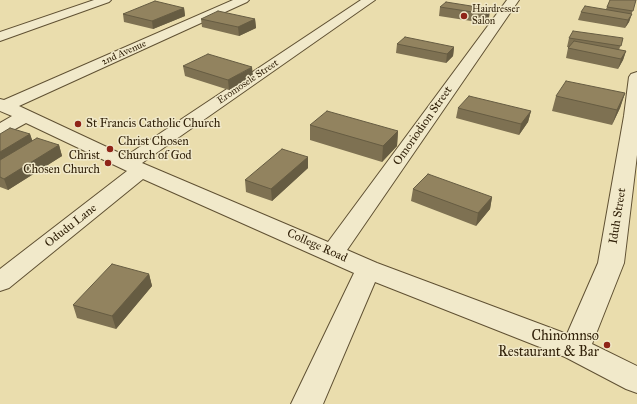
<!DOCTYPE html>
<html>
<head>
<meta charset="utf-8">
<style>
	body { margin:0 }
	canvas { display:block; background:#eaddad }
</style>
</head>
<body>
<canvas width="637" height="404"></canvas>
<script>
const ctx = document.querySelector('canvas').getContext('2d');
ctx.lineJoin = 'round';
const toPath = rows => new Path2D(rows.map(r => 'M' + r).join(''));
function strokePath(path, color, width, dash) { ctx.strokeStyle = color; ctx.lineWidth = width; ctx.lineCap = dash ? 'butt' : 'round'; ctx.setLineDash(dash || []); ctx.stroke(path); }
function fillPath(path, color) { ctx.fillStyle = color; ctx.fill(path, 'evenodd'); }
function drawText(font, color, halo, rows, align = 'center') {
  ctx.font = font + ' "IM FELL Great Primer",serif'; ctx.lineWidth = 3; ctx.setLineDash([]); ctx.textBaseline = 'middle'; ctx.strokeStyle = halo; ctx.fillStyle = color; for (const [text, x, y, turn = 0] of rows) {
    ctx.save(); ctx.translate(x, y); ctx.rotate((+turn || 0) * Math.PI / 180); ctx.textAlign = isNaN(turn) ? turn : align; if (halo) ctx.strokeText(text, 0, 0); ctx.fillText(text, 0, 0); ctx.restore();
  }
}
const minor = toPath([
	[94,0,111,0,109,2,0,41,0,32,94,0],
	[233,0,249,0,247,2,19,106,126,156,361,0,375,0,142,163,328,242,507,0,519,0,347,250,377,263,567,334,598,263,624,116,629,77,631,74,637,72,637,155,624,263,592,344,637,366,637,393,626,389,565,357,375,282,323,404,291,404,354,273,143,179,9,288,0,291,0,269,127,171,26,123,6,134,0,136,0,123,12,116,0,111,0,99,4,100,233,0]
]);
const wall = toPath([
	[636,0,629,22,625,28,578,20,581,12,606,9,607,7],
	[440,7,490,9,489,17,484,23,439,16],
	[184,8,185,16,153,29,124,22,123,14],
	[201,19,255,19,256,28,239,36,202,27],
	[569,38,623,38,619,50,626,51,623,60,618,69,566,58,568,48,569,47,567,47],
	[397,44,454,47,453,56,446,63,396,53],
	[183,66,253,76,229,90,185,76],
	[625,93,620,108,612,125,552,111,556,96],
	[458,108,531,111,528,122,519,135,456,118],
	[310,125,398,131,397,146,382,162,310,140],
	[0,134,30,134,32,141,59,145,62,156,8,190,0,187],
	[308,157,308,168,272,201,246,192,245,180],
	[413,189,492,197,490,209,476,226,411,201],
	[149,274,152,286,116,329,77,318,73,305]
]);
const shadedWall = toPath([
	[184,8,185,16,153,29,152,21],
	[490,9,489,17,484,23,486,14],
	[632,14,629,22,625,28,628,20],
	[255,19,256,28,239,36,238,27],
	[454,47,453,56,446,63,447,54],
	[626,51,623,60,618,69,621,59],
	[252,67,253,76,229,90,228,80],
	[625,93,620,108,612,125,617,110],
	[531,111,528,122,519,135,521,124],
	[398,131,397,146,382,162,383,146],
	[30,134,34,145,0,165,0,152],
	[59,145,62,156,8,190,4,179],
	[308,157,308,168,272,201,271,189],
	[492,197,490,209,476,226,478,213],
	[149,274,152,286,116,329,112,316]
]);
const building = toPath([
	[610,0,636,0,633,11,607,7,610,0],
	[155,1,184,8,152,21,123,14,155,1],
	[446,2,490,9,486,14,440,7,446,2],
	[585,6,632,14,628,20,581,12,585,6],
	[218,11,255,19,238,27,201,19,218,11],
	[573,31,623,38,621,46,569,38,573,31],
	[405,37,454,47,447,54,397,44,405,37],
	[574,41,626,51,621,59,568,48,574,41],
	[208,54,252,67,228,80,183,66,208,54],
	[566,81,625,93,617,110,556,96,566,81],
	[469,96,531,111,521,124,458,108,469,96],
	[327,111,398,131,383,146,310,125,327,111],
	[10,128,30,134,0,152,0,134,10,128],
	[37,138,59,145,4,179,0,177,0,160,37,138],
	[282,149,308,157,271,189,245,180,282,149],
	[428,174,492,197,478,213,413,189,428,174],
	[112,264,149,274,112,316,73,305,112,264]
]);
const markers = [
	[464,16,4,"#8f2418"],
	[78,124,4,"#8f2418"],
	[110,149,4,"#8f2418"],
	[108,163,4,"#8f2418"],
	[607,345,4,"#8f2418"]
];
const farPoinames = [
	["Hairdresser",472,10],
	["Salon",472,22]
];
const farStreetnames = [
	["2nd Avenue",124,53,-24],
	["Eromosele Street",248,82,-34]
];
const poiNames = [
	["St Francis Catholic Church",86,124],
	["Christ Chosen",118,142],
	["Church of God",118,156],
	["Christ",100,156,"right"],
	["Chosen Church",100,170,"right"]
];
const streetNames = [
	["Omoriodion Street",423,126,-55],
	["Iduh Street",618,216,-81],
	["Odudu Lane",71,226,-38],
	["College Road",317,246,24]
];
const nearPoinames = [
	["Chinomnso",599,337],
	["Restaurant & Bar",599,353]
];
strokePath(minor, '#605133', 2);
fillPath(minor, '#f1e9ca');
fillPath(wall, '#7e7152');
fillPath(shadedWall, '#665c42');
fillPath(building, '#92835f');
strokePath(building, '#665c42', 1);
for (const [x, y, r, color] of markers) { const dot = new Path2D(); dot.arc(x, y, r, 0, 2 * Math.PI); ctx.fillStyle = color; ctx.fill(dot); strokePath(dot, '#f1e9ca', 1.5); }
drawText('10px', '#32220a', '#f1e9ca', farPoinames, 'left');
drawText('10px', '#32220a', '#f1e9ca', farStreetnames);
drawText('12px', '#32220a', '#f1e9ca', poiNames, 'left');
drawText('12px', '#32220a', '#f1e9ca', streetNames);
drawText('14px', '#32220a', '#f1e9ca', nearPoinames, 'right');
</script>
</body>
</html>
